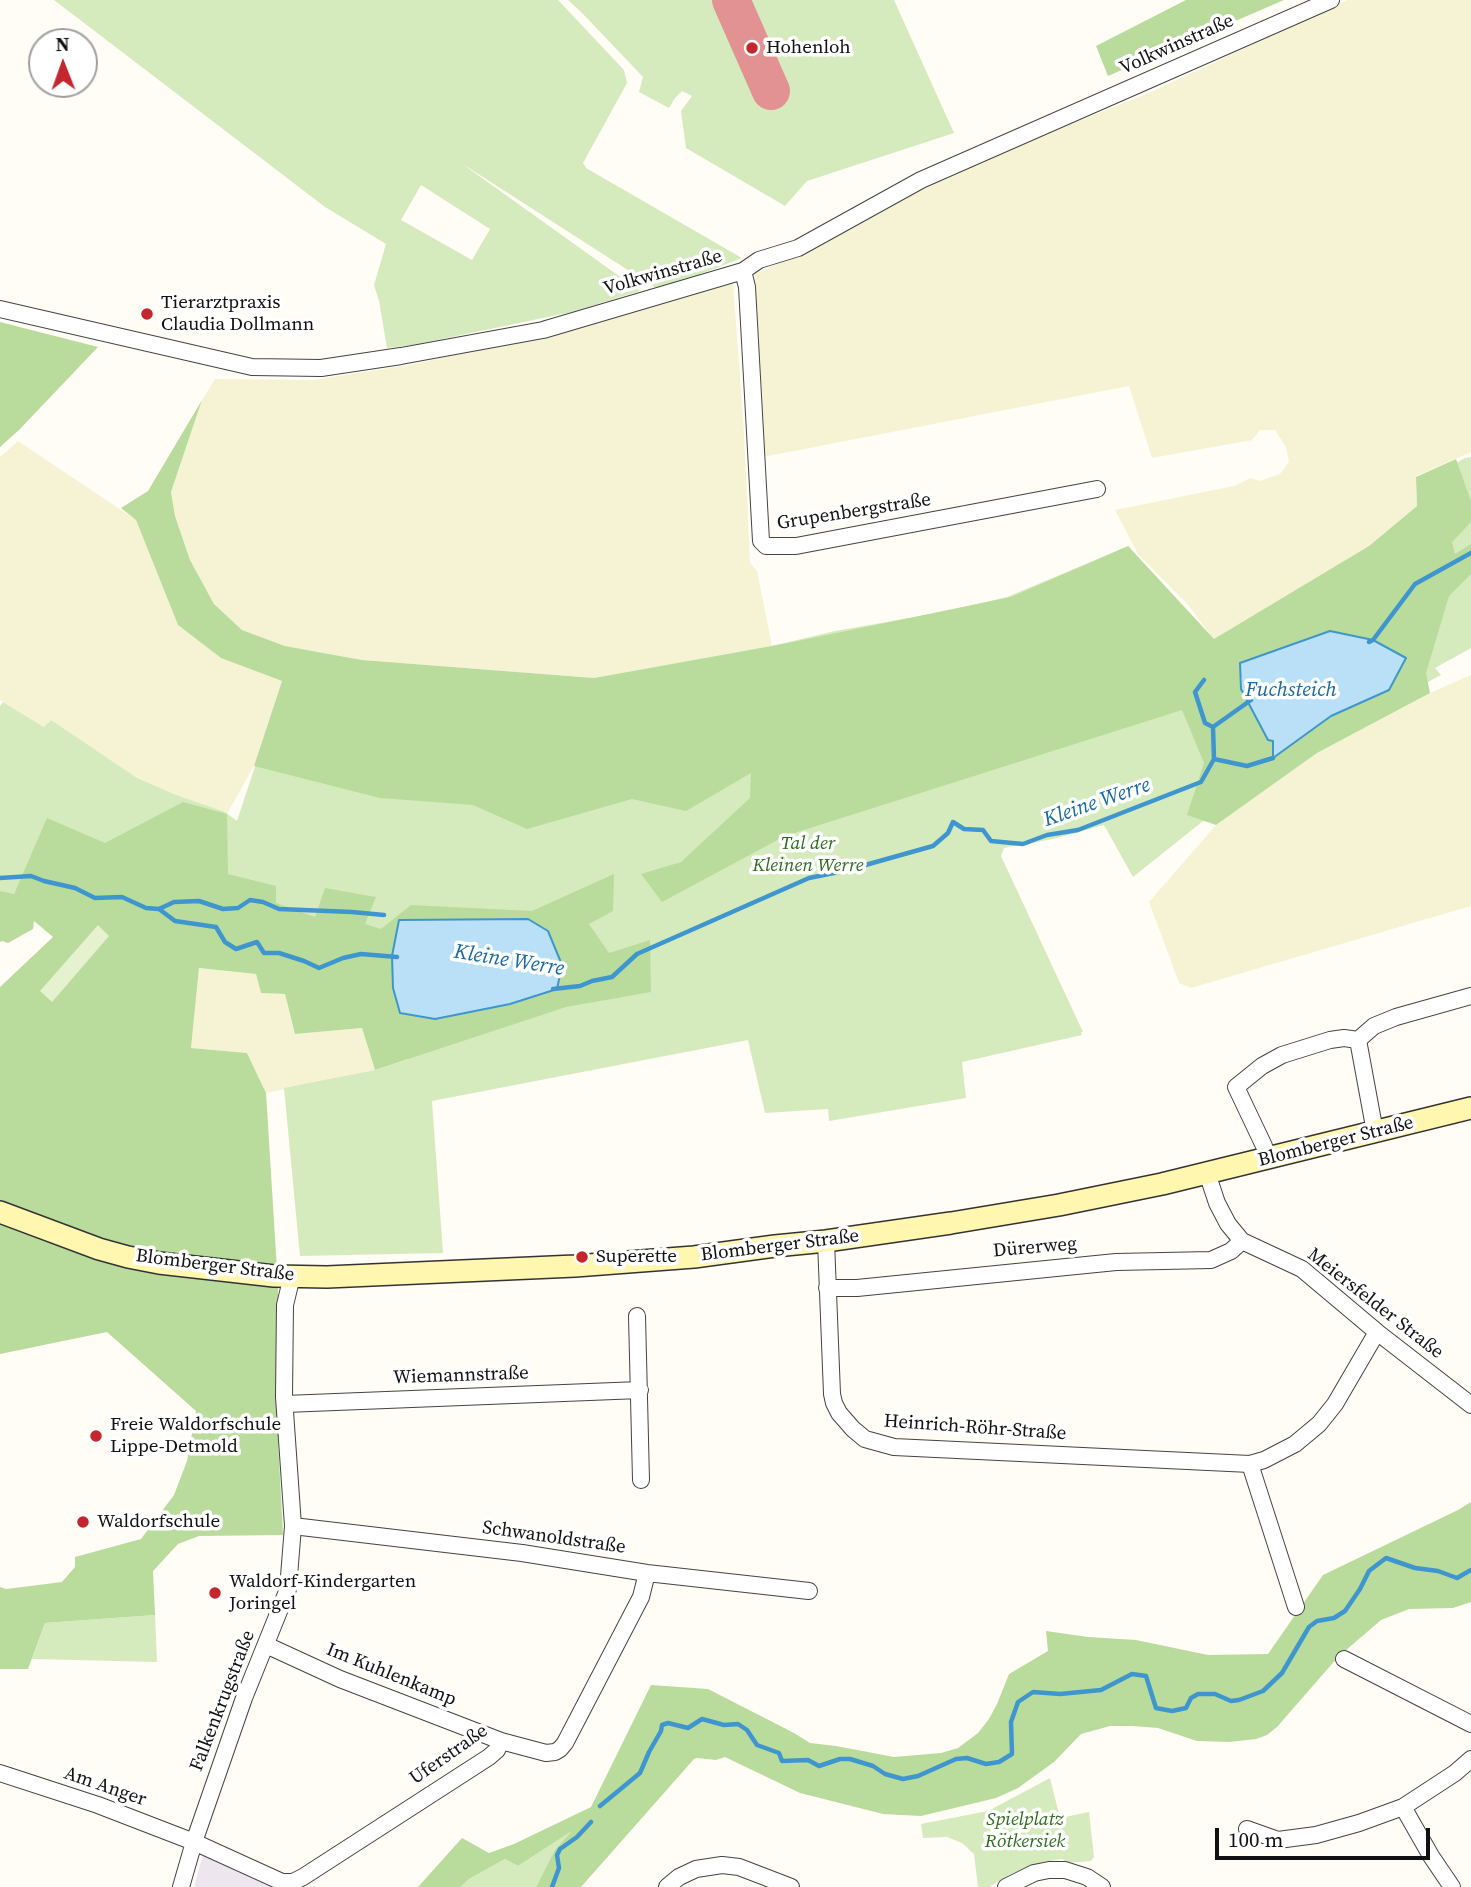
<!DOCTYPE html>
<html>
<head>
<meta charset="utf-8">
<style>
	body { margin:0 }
	#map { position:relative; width:1471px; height:1887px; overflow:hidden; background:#fffdf5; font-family:"Source Serif 4",serif }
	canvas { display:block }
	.north { position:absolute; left:28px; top:28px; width:70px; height:70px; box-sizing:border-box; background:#fff; border:2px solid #a0a0a0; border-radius:50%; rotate:359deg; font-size:19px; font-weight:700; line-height:28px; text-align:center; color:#111 }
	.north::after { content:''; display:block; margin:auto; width:24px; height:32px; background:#c4262e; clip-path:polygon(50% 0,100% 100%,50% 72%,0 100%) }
	.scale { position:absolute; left:1215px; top:1828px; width:215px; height:32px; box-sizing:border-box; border:4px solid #111; border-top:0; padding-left:9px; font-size:21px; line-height:24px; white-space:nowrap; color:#111; -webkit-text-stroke:5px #fff; paint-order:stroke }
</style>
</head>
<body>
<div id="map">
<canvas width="1471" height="1887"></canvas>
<div class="north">N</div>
<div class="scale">100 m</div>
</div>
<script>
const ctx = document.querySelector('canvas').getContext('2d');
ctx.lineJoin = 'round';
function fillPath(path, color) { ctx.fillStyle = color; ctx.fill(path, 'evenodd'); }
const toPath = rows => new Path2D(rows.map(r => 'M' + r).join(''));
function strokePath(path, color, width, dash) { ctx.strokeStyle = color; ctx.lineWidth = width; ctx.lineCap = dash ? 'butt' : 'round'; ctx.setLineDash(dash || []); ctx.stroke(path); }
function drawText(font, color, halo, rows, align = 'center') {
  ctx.font = font + ' "Source Serif 4",serif'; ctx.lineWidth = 7; ctx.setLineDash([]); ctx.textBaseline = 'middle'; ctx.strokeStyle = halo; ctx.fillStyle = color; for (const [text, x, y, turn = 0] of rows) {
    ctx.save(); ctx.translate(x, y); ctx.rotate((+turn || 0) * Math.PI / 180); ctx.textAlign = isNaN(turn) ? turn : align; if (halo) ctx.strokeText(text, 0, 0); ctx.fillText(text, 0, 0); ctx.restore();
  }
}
const industrial = toPath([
	[203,1855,278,1887,194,1887]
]);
const farmland = toPath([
	[1347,0,1471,0,1471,452,1416,476,1417,506,1369,546,1298,591,1214,640,1189,606,1138,554,1115,510,1234,486,1250,478,1260,481,1280,474,1289,462,1286,447,1275,430,1260,430,1252,440,1152,458,1129,386,763,457,755,274,812,247,923,183,1149,93],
	[726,282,733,283,744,433,750,563,757,571,772,646,594,678,362,660,285,646,242,630,214,604,190,560,175,516,171,492,202,400,215,379,314,380,414,364,522,340],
	[18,441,136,520,178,625,222,658,282,681,254,766,227,814,191,806,106,764,0,700,0,457],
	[1471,675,1471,906,1191,988,1179,983,1149,902,1216,825,1317,753,1430,693],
	[199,968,256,974,261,993,285,994,295,1034,362,1028,375,1070,266,1093,247,1053,191,1048]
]);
const green = toPath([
	[54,0,558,0,624,70,627,83,583,163,586,168,742,258,659,290,461,163,640,291,572,312,413,345,387,348,379,301,374,285,386,244,325,207],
	[421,185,490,229,472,260,401,220],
	[568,0,894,0,954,133,807,181,785,206,686,148,681,111,692,96,682,91,675,98,669,108,639,92,643,77,583,14],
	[1471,457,1471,648,1435,668,1441,675,1277,762,1133,877,1104,825,1053,839,1004,848,1001,856,1083,1032,1081,1032,1082,1035,962,1062,966,1098,829,1121,828,1109,765,1113,748,1040,432,1101,443,1253,300,1256,284,1088,375,1070,409,1059,298,978,19,884,14,894,0,895,0,706,3,702,44,727,51,720,137,778,176,795,225,812,237,821,280,690,479,693,742,673,772,646,835,631,938,613,1007,597,1129,546,1167,621,1208,649,1375,579,1446,469,1465,458],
	[155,1615,157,1662,32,1659,45,1623],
	[1050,1778,1060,1818,1089,1812,1094,1857,1091,1861,1068,1863,1062,1859,1043,1862,1013,1873,989,1887,978,1887,974,1854,962,1843,947,1837,923,1838,921,1824,988,1811],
	[575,1829,555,1851,536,1887,461,1887,469,1879,505,1859,518,1866]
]);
const forest = toPath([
	[1186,0,1284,0,1108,76,1096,46],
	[0,322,98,347,19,430,0,447],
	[202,400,171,492,175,516,190,560,214,604,242,630,285,646,362,660,594,678,788,643,1011,597,1128,546,1214,639,1369,546,1417,506,1416,477,1456,459,1471,501,1471,522,1452,542,1455,554,1471,544,1471,574,1449,596,1426,673,1430,693,1317,753,1216,825,1187,815,1204,763,1182,710,785,836,662,902,641,874,681,862,750,798,751,773,686,811,632,799,527,829,473,805,380,798,254,766,282,681,221,658,178,625,136,520,121,508,148,491],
	[1389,690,1331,716,1273,757,1273,741],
	[183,802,227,814,228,874,276,886,276,903,315,917,325,888,376,897,365,924,381,929,411,905,532,911,614,874,613,911,589,924,609,953,650,940,651,992,566,1007,375,1070,362,1028,295,1034,285,994,261,993,256,974,199,968,191,1048,247,1053,266,1093,278,1286,278,1440,283,1535,199,1536,178,1544,153,1571,155,1615,45,1623,28,1669,0,1669,0,1587,6,1589,62,1582,75,1567,75,1557,141,1539,174,1495,187,1461,196,1411,107,1332,0,1354,0,987,53,937,34,921,33,929,8,943,2,941,0,942,0,891,14,894,47,818,105,843],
	[528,919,548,930,562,966],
	[1471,1502,1471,1602,1453,1608,1409,1609,1381,1620,1338,1657,1277,1727,1267,1735,1256,1739,1229,1742,1197,1741,1158,1728,1133,1726,1110,1726,1081,1734,1054,1762,1018,1788,996,1798,921,1816,883,1814,800,1793,725,1757,716,1760,697,1758,694,1759,581,1887,536,1887,555,1850,572,1831,518,1866,505,1859,469,1879,461,1887,418,1887,462,1838,489,1853,514,1844,591,1807,651,1685,708,1689,794,1733,810,1743,836,1746,894,1757,941,1753,958,1748,978,1733,989,1719,997,1704,1009,1674,1048,1651,1046,1631,1088,1637,1136,1640,1208,1655,1268,1654,1323,1575,1458,1510]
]);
const pitch = toPath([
	[98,925,109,936,52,1002,40,991]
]);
const water = toPath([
	[1330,631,1373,640,1406,658,1389,690,1331,716,1273,758,1273,741,1268,740,1241,689,1240,663,1330,631],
	[528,919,548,931,562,965,557,989,510,1004,435,1019,400,1013,393,988,392,956,399,920,528,919]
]);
const stream = toPath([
	[1369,642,1373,640,1415,584,1471,553],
	[1204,680,1195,692,1205,723,1213,727],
	[1214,759,1247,766,1273,758],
	[0,878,31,876,44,881,75,888,95,898,122,897,146,908,159,909,174,902,199,901,223,909,238,908,250,900,263,902,279,909,352,912,384,915],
	[159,909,175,921,216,927,225,942,236,949,257,942,264,953,279,953,304,961,319,968,343,958,361,954,397,957],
	[553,989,580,986,592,981,612,977,637,954,809,878,844,871,933,846,948,833,953,822,964,829,983,830,991,841,1023,844,1047,835,1078,830,1201,782,1214,759,1213,727,1251,700],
	[600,1806,640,1773,649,1752,661,1731,662,1725,668,1723,688,1728,702,1719,724,1725,738,1724,747,1730,757,1745,779,1753,782,1761,808,1760,819,1766,840,1759,850,1759,873,1766,885,1774,903,1779,918,1776,956,1759,967,1758,986,1764,999,1762,1012,1754,1011,1722,1018,1702,1033,1692,1060,1694,1101,1690,1132,1674,1146,1676,1156,1708,1172,1711,1186,1708,1191,1698,1198,1694,1215,1694,1231,1701,1239,1700,1263,1691,1282,1673,1309,1627,1317,1621,1334,1618,1345,1611,1360,1589,1369,1571,1386,1558,1415,1568,1438,1571,1457,1578,1471,1570],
	[552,1887,559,1868,557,1855,560,1849,577,1837,591,1822]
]);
const taxiway = toPath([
	[731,0,771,91]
]);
const street = toPath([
	[743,271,747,287,761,541,766,546,796,546,1097,489],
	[0,309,252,367,321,368,401,356,543,330,743,271,759,260,798,248,921,180,1331,0],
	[1358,1040,1375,1132],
	[1264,1146,1236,1087,1262,1066,1282,1055,1330,1040,1344,1038,1358,1040,1374,1026,1396,1017,1471,996],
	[1207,1173,1217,1203,1228,1224,1242,1241,1302,1269,1377,1332,1471,1405],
	[826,1241,832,1394,834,1403,839,1413,853,1429,865,1439,894,1447,1250,1464,1264,1460,1295,1444,1319,1424,1335,1404,1377,1332],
	[827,1288,857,1288,1116,1262,1211,1260,1231,1251,1242,1241],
	[637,1316,641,1480],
	[285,1404,640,1390],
	[1250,1464,1296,1607],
	[293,1526,522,1553,647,1573,809,1591],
	[266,1645,340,1679,501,1741],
	[1344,1659,1471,1724],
	[0,1773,98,1805,194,1842,282,1882,293,1882,303,1877,489,1757,497,1750,501,1741,546,1753,555,1752,560,1749,565,1743,641,1597,647,1573],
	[1403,1807,1431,1856,1452,1887],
	[1247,1829,1278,1840,1316,1835,1359,1823,1403,1807,1455,1773,1471,1759],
	[181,1887,194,1842,244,1698,288,1589,293,1526,284,1397,285,1305,292,1276],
	[667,1887,679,1877,696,1869,722,1865,739,1867,791,1887],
	[1006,1887,1034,1873,1049,1870,1065,1870,1087,1877,1102,1887]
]);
const secondary = toPath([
	[0,1212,99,1249,128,1257,159,1263,274,1276,327,1277,575,1266,694,1257,775,1246,826,1241,951,1223,1059,1205,1162,1184,1471,1108]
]);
const markers = [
	[752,48,7,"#c4262e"],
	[147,314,7,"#c4262e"],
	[582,1257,7,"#c4262e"],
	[96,1436,7,"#c4262e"],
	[83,1522,7,"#c4262e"],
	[215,1593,7,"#c4262e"]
];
const streetNames = [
	["Volkwinstraße",1177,45,-24],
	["Volkwinstraße",663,273,-16],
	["Grupenbergstraße",854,512,-9],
	["Blomberger Straße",1336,1142,-14],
	["Blomberger Straße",780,1246,-7],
	["Dürerweg",1035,1248,-5],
	["Blomberger Straße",215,1266,7],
	["Meiersfelder Straße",1375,1304,38],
	["Wiemannstraße",461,1376,-2],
	["Heinrich-Röhr-Straße",975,1428,4],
	["Schwanoldstraße",554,1538,8],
	["Im Kuhlenkamp",391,1675,22],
	["Falkenkrugstraße",223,1701,-69],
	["Uferstraße",449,1755,-35],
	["Am Anger",105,1787,19]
];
const poiNames = [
	["Hohenloh",766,48],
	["Tierarztpraxis",161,303],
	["Claudia Dollmann",161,325],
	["Superette",596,1257],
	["Freie Waldorfschule",110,1425],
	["Lippe-Detmold",110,1447],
	["Waldorfschule",97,1522],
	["Waldorf-Kindergarten",229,1582],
	["Joringel",229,1604]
];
const parkNames = [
	["Tal der",808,844],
	["Kleinen Werre",808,866],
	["Spielplatz",1025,1820],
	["Rötkersiek",1025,1842]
];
const waterNames = [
	["Fuchsteich",1291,691],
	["Kleine Werre",1097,803,-19],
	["Kleine Werre",509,961,9]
];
fillPath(industrial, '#eee6ef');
fillPath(farmland, '#f6f3d4');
fillPath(green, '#d5ebbd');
fillPath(forest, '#b9dc9c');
fillPath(pitch, '#e6f2cf');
fillPath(water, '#b9e0f7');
strokePath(water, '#3f96cf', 2);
strokePath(stream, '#3f96cf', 4.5);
strokePath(taxiway, '#e29292', 38);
strokePath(street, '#444', 18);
strokePath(secondary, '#333', 24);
strokePath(street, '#fff', 16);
strokePath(secondary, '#fff6b0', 21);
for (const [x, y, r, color] of markers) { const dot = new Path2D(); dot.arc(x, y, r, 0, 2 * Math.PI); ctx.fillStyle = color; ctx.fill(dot); strokePath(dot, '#fff', 2.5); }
drawText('19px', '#111', '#fff', streetNames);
drawText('19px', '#111', '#fff', poiNames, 'left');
drawText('italic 19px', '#2f6b1f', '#fff', parkNames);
drawText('italic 21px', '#1768a6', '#fff', waterNames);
</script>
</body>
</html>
